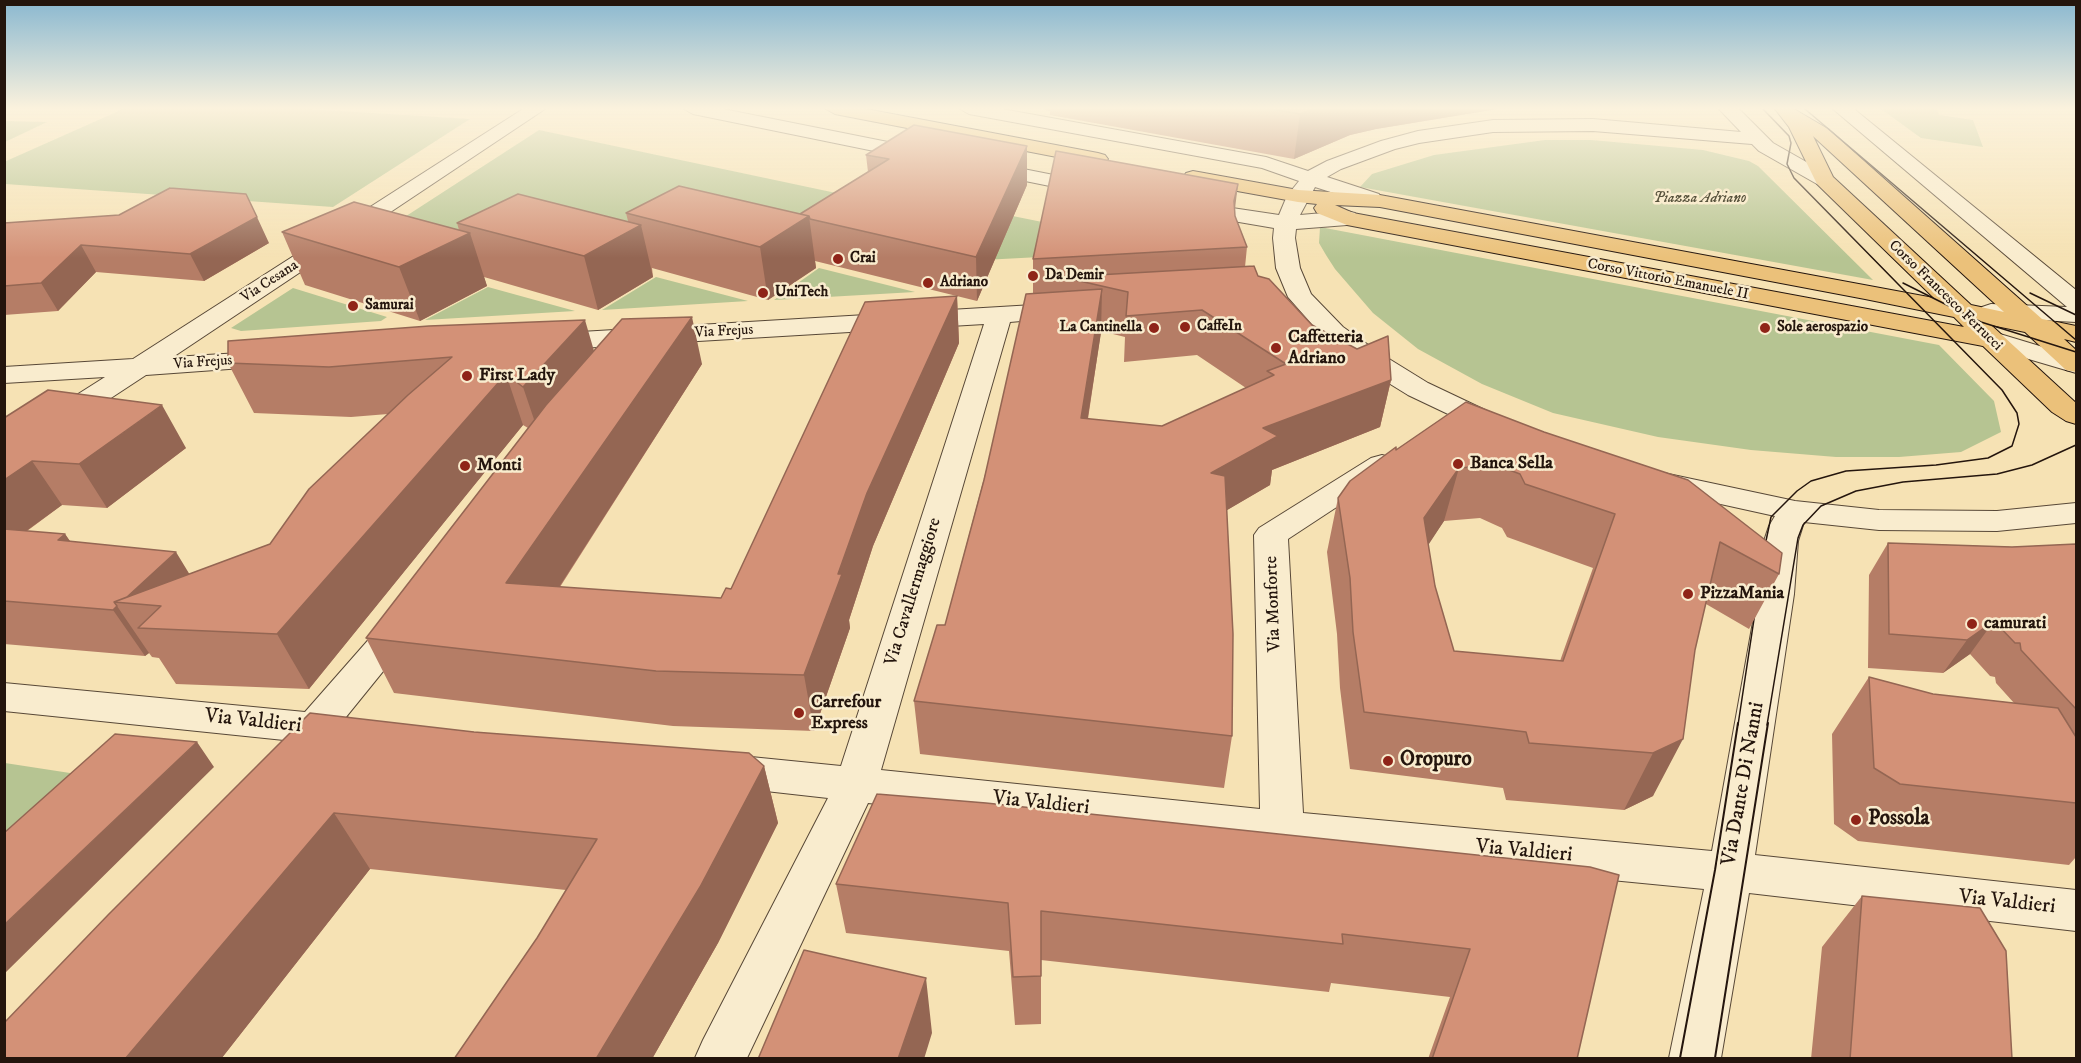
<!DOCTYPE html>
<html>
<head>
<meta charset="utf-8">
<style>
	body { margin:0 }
	#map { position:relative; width:2081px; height:1063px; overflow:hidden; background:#f6e2b4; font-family:"IM FELL DW Pica",serif }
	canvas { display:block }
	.frame { position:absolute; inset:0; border:6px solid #24150d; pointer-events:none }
</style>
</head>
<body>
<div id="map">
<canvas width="2081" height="1063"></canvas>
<div class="frame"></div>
</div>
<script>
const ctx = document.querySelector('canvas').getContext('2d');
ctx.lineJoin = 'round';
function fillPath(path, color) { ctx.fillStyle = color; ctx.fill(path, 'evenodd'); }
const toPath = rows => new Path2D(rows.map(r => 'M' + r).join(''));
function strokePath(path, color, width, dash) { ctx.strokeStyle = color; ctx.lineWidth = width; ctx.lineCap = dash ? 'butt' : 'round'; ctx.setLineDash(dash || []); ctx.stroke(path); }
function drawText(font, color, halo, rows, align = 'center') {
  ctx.font = font + ' "IM FELL DW Pica",serif'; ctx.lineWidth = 5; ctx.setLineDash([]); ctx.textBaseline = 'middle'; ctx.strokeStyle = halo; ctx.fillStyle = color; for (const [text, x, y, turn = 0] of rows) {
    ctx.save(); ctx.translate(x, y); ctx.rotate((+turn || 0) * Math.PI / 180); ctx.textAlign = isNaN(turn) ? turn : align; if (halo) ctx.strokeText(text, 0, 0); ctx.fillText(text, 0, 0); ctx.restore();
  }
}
const green = toPath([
	[123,109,308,109,470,119,333,207,5,184,4,162],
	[1881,109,1937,109,1939,115,1973,120,1983,147,1921,138],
	[5,121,47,122,5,142],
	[539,130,855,197,770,252,312,277],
	[1545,140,1591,140,1648,145,1703,150,1749,161,1758,166,1873,280,1360,187,1372,174,1434,155],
	[884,190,1067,227,1059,256,983,260],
	[1320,227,1939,345,1994,401,2001,432,1961,452,1899,457,1836,457,1751,450,1658,437,1553,413,1482,384,1418,349,1373,313,1335,269,1326,255,1319,243],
	[819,268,915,292,774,300],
	[656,277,748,301,602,310],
	[488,287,575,311,425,320],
	[293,288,387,317,381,321,241,331,231,328],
	[5,763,83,775,5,851]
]);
const minor = toPath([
	[523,109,545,109,173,357,274,351,284,353,287,359,284,365,146,375,15,461,4,464,4,441,105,377,4,383,4,367,133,359,523,109],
	[684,109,723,109,923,149,930,151,933,155,930,159,923,161,693,114,684,109],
	[960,109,1002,109,1266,157,1308,171,1327,161,1381,141,1418,131,1493,120,1593,119,1741,132,1719,109,1739,109,1773,143,1831,176,1834,180,1831,184,1824,186,1817,184,1759,151,1752,144,1593,131,1493,132,1419,143,1395,149,1341,169,1327,177,1379,194,1382,199,1379,204,1371,205,1315,187,1300,215,1347,211,1355,213,1358,218,1355,223,1347,225,1296,229,1295,238,1300,268,1311,294,1343,327,1381,354,1428,383,1506,420,1511,426,1506,432,1496,435,1486,432,1408,395,1361,366,1325,339,1288,297,1276,268,1273,238,1274,228,1192,214,1184,213,1181,208,1184,203,1192,202,1279,215,1287,196,1299,181,1262,168,969,114,960,109],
	[1833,109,1854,109,2076,290,2076,322,1982,317,1978,312,1982,307,1991,304,2067,307,1833,109],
	[983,161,1094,183,1101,185,1104,189,1101,193,1094,195,976,171,973,167,976,163,983,161],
	[1067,303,1076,306,1080,311,1076,316,1010,322,881,770,1260,809,1254,535,1259,528,1371,458,1382,455,1393,458,1397,464,1393,470,1288,539,1303,813,1712,851,1758,594,1764,541,1769,526,1775,516,1648,488,1643,481,1648,474,1659,472,1795,501,1879,510,1997,511,2076,503,2076,523,1997,531,1879,530,1804,522,1798,541,1794,594,1755,855,2076,890,2076,931,1749,893,1721,1058,1669,1058,1704,889,1282,848,868,803,747,1058,695,1058,703,1040,828,798,721,786,706,782,700,770,706,758,721,754,841,766,984,324,547,350,538,348,534,342,538,336,547,334,1067,303],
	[1990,331,2076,357,2076,373,1981,345,1977,339,1981,333,1990,331],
	[405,610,418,613,423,622,346,717,355,720,361,731,355,742,341,746,324,745,318,751,304,756,290,751,284,740,4,711,4,683,305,712,392,613,405,610]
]);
const major = toPath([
	[826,109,866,109,1098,153,1105,155,1108,159,1105,163,1098,165,835,114,826,109],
	[1775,109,1794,109,1828,129,2042,319,2076,326,2076,342,2064,339,2076,350,2076,372,2066,370,2025,332,1991,325,2076,403,2076,424,2066,421,2052,412,1983,346,1347,225,1317,213,1314,208,1317,204,1298,202,1193,183,1186,181,1183,177,1186,173,1193,171,1298,190,1380,195,1934,298,1817,184,1789,127,1775,109],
	[1813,136,1814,137,2004,312,1971,305,1833,177,1813,136],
	[1335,205,1380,207,1865,299,1954,317,1964,327,1353,213,1335,205]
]);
const tramFar1 = toPath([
	[1763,109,1789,136,1791,143,1787,164,1794,178,2002,390,2017,413,2019,424,2012,446,1988,458,1936,465,1846,471,1811,481,1797,491,1771,517,1763,555],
	[1805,109,2076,340],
	[1903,283,1981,322,2076,352],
	[2030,293,2076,315],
	[1738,725,1756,606],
	[1767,725,1798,538,1803,525,1821,506,1856,491,1903,482,1997,474,2032,465,2076,445]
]);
const tram = toPath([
	[1680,1058,1715,870,1738,723],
	[1715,1058,1768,723]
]);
const wall = toPath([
	[1042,109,1497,109,1376,129,1350,135,1294,159,1050,115,1050,111],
	[866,155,1027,185,977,301,815,261,816,268,768,300,652,268,653,277,598,310,484,277,487,286,420,321,305,285,282,232,459,230,457,223,628,221,626,213,800,214,868,172],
	[1235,212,1235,216,1247,247,1245,267,1258,276,1312,325,1391,380,1380,427,1272,470,1270,485,1227,510,1232,736,1224,788,920,754,914,701,945,625,1033,293,1033,259],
	[1101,331,1125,337,1124,362,1197,355,1246,388,1162,426,1088,419],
	[4,223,269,243,204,281,96,272,58,311,4,315],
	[957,296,959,343,873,546,849,620,850,628,814,731,673,726,394,693,366,638,528,428,523,425,309,689,176,684,159,658,152,657,149,653,145,656,4,644,4,418,186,448,107,508,62,505,27,531,65,534,70,541,189,574,270,544,388,414,351,417,254,413,228,363,594,351,702,364,560,587,721,598,731,589],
	[1466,402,1779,574,1749,629,1706,604,1653,796,1624,810,1506,800,1503,788,1350,769,1340,688,1337,634,1327,552,1338,498,1396,450],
	[1480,518,1502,528,1507,537,1593,568,1560,661,1454,651,1435,586,1428,544,1444,521],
	[1888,543,2012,547,2076,544,2076,857,2069,865,1858,841,1834,824,1832,734,1869,677,1933,694,2014,703,1996,683,1995,677,1990,676,1970,654,1943,673,1868,668,1869,575],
	[474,732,764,766,778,823,718,943,652,1059,454,1059,537,938,566,890,370,869,221,1059,4,1059,108,915],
	[1590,867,1577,1059,1428,1059,1450,997,1331,983,1329,992,1041,960,1041,1024,1015,1025,1009,951,846,933,836,884],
	[1862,896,2012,1059,1811,1059,1822,947]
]);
const shadedWall = toPath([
	[1312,109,1497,109,1376,129,1350,135,1294,159,1300,114],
	[1027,146,1027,185,977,301,976,257],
	[1238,184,1233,225,1234,201],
	[809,216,816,268,768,300,760,247],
	[257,217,269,243,204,281,190,254],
	[641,225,653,277,598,310,584,256],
	[470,233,487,286,420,321,399,267],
	[81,245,96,272,58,311,41,283],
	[1102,289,1101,333,1080,467,1081,418],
	[957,296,959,343,873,546,849,620,850,628,814,731,804,675,838,574,867,493],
	[692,317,702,364,527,637,506,583],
	[585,320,599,368,540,437,523,387],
	[506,374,523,425,309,689,277,634],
	[1391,380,1380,427,1272,470,1270,485,1205,523,1211,473,1263,428],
	[162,405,186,448,107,508,79,464],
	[32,461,62,505,4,547,4,480],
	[1459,468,1444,521,1410,573,1424,518],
	[65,534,96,580,58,540],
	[176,552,204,598,161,606,121,602],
	[117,606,149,653,145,656,113,610],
	[1994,621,1970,654,1943,673,1967,640],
	[1683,739,1653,796,1624,810,1653,753],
	[197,742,214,767,4,974,4,925],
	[764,766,778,823,718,943,652,1059,596,1059],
	[334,813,370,869,221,1059,125,1059],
	[926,978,932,1033,924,1059,898,1059]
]);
const building = toPath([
	[1272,109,1312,109,1300,114,1272,109],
	[914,125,1027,146,976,257,810,219,809,216,800,214,889,159,866,155,914,125],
	[1056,151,1238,184,1234,201,1235,216,1247,247,1033,259,1056,151],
	[679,186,809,216,760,247,626,213,679,186],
	[170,188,246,194,257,217,190,254,81,245,41,283,4,286,4,223,119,215,170,188],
	[518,194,641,225,584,256,457,223,518,194],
	[354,202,470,233,399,267,282,232,354,202],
	[1254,266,1258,276,1269,279,1312,325,1357,349,1388,336,1391,380,1263,428,1278,436,1211,473,1225,476,1233,634,1232,736,914,701,937,625,945,625,984,480,1026,294,1102,289,1081,418,1162,426,1274,375,1267,371,1286,364,1202,310,1126,316,1128,292,1062,277,1254,266],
	[957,296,867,493,838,574,842,574,804,675,656,671,366,638,546,405,622,319,692,317,506,583,721,598,726,588,731,589,865,302,957,296],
	[585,320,523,387,506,374,277,634,138,628,161,606,114,602,270,544,309,489,408,395,452,357,329,367,228,363,228,341,429,326,585,320],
	[48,390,162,405,79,464,32,461,4,480,4,418,48,390],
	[1466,402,1544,432,1688,480,1782,553,1779,574,1720,542,1695,650,1683,739,1653,753,1529,743,1526,732,1364,712,1353,632,1350,578,1338,498,1350,481,1396,447,1396,450,1466,402],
	[1496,465,1520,474,1525,484,1615,514,1563,661,1454,651,1435,586,1424,518,1459,468,1496,465],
	[4,529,65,534,58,540,176,552,127,597,114,602,117,606,113,610,4,601,4,529],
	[1888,543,2012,547,2076,544,2076,709,2021,650,2020,643,2015,643,1994,621,1967,640,1889,634,1888,543],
	[1869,677,1933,694,2058,708,2076,737,2076,803,1900,784,1874,768,1869,677],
	[310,713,474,732,749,753,764,766,700,887,596,1059,454,1059,537,938,597,839,334,813,125,1059,4,1059,4,1023,108,915,310,713],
	[115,734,197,742,4,925,4,833,115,734],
	[877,794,986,803,1590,867,1619,875,1577,1059,1432,1059,1470,949,1342,934,1343,944,1041,911,1041,976,1013,977,1008,903,836,884,877,794],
	[1862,896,1980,908,2006,951,2012,1059,1850,1059,1862,896],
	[804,950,926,978,898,1059,758,1059,804,950]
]);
const markers = [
	[838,259,6,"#8f2418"],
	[1033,276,6,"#8f2418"],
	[928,283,6,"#8f2418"],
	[763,293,6,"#8f2418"],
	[353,306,6,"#8f2418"],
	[1185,327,6,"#8f2418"],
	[1154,328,6,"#8f2418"],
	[1765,328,6,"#8f2418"],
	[1276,348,6,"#8f2418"],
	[467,376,6,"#8f2418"],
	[1458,464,6,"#8f2418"],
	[465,466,6,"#8f2418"],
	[1688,594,6,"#8f2418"],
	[1972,624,6,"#8f2418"],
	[799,713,6,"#8f2418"],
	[1388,761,6,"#8f2418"],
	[1856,820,6,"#8f2418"]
];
const farParknames = [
	["Piazza Adriano",1700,199]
];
const farPoinames = [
	["Crai",850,259],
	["Da Demir",1045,276],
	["Adriano",940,283],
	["UniTech",775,293],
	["Samurai",365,306],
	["CaffeIn",1197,327],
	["La Cantinella",1142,328,"right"],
	["Sole aerospazio",1777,328]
];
const farStreetnames = [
	["Corso Vittorio Emanuele II",1668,280,11],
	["Via Cesana",270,282,-33],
	["Corso Francesco Ferrucci",1945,296,44],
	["Via Frejus",724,332,-3],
	["Via Frejus",203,363,-4]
];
const poiNames = [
	["Caffetteria",1288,338],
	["Adriano",1288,359],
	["First Lady",479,376],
	["Banca Sella",1470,464],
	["Monti",477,466],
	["PizzaMania",1700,594],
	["camurati",1984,624],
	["Carrefour",811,703],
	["Express",811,724]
];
const streetNames = [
	["Via Cavallermaggiore",914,592,-73],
	["Via Monforte",1274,604,-92]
];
const nearStreetnames = [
	["Via Valdieri",253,722,6],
	["Via Dante Di Nanni",1744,784,-80],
	["Via Valdieri",1041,804,6],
	["Via Valdieri",1524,852,5],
	["Via Valdieri",2007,903,6]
];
const nearPoinames = [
	["Oropuro",1400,761],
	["Possola",1868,820]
];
fillPath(green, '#b6c492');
strokePath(minor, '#584837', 2);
strokePath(major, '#24150d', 2);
fillPath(minor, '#f9ecce');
fillPath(major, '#ebc17a');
strokePath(tramFar1, '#24150d', 1.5);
strokePath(tram, '#24150d', 2);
fillPath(wall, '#b57d66');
fillPath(shadedWall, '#946653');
fillPath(building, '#d39177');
strokePath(building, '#946653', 1.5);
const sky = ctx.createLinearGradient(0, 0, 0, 258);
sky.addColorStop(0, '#8ab8d0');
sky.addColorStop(0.42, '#fbf2dd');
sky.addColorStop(1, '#fbf2dd00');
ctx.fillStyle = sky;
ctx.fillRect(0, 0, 2081, 258);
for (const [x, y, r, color] of markers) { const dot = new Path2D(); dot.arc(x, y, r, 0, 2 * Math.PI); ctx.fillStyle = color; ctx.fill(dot); strokePath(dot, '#f9ecce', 2); }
drawText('italic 15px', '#57523c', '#f9ecce', farParknames);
drawText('bold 15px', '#24150d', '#f9ecce', farPoinames, 'left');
drawText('15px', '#24150d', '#f9ecce', farStreetnames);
drawText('bold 18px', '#24150d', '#f9ecce', poiNames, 'left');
drawText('18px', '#24150d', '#f9ecce', streetNames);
drawText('21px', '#24150d', '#f9ecce', nearStreetnames);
drawText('bold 21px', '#24150d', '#f9ecce', nearPoinames, 'left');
</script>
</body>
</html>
